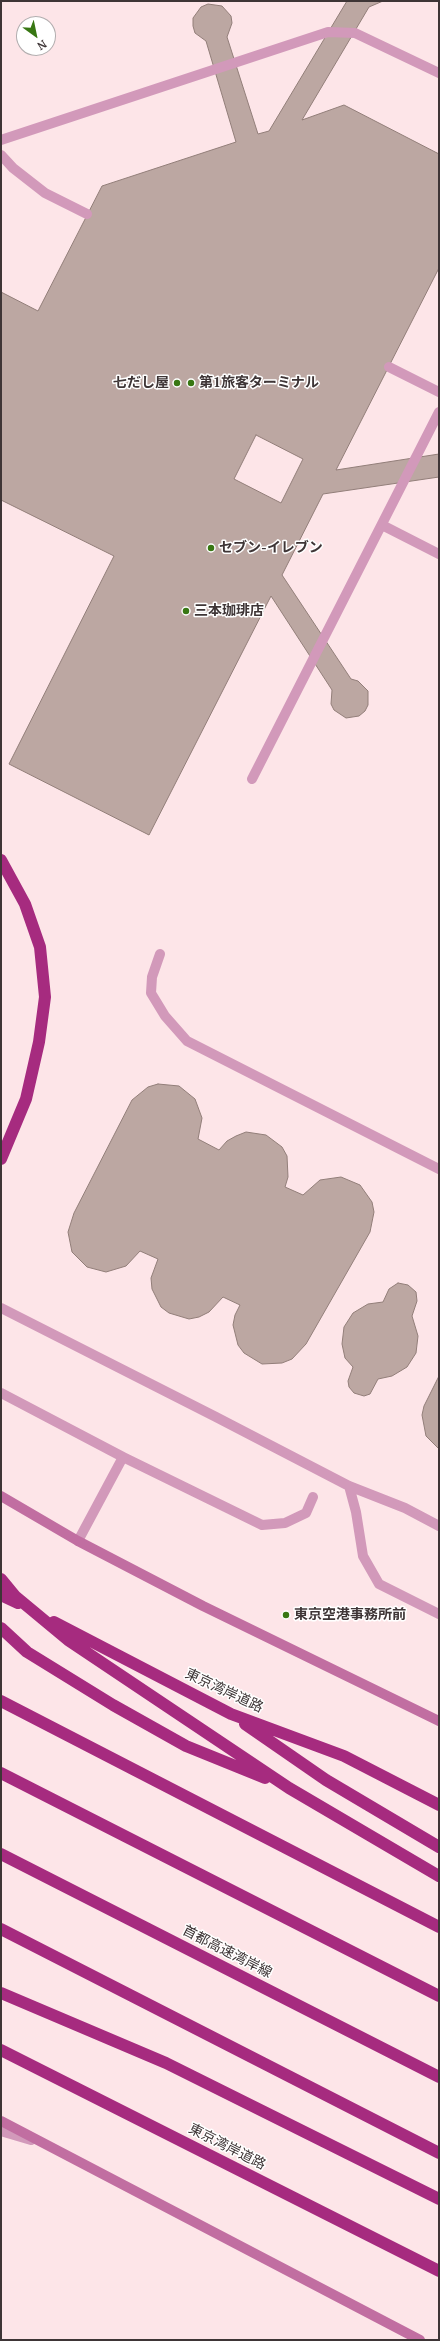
<!DOCTYPE html>
<html>
<head>
<meta charset="utf-8">
<style>
	body { margin:0 }
	#map { position:relative; width:440px; height:2341px; overflow:hidden; background:#fde5e8; font-family:"PT Serif",serif }
	canvas { display:block }
	.frame { position:absolute; inset:0; border:2px solid #3e3536; pointer-events:none }
	.north { position:absolute; left:16px; top:16px; width:40px; height:40px; box-sizing:border-box; background:#fff; border:1px solid #b2aeaf; border-radius:50%; rotate:147deg; font-size:11px; font-weight:700; line-height:16px; text-align:center; color:#3e3536 }
	.north::after { content:''; display:block; margin:auto; width:14px; height:18px; background:#387713; clip-path:polygon(50% 0,100% 100%,50% 72%,0 100%) }
</style>
</head>
<body>
<div id="map">
<canvas width="440" height="2341"></canvas>
<div class="frame"></div>
<div class="north">N</div>
</div>
<script>
const ctx = document.querySelector('canvas').getContext('2d');
ctx.lineJoin = 'round';
function fillPath(path, color) { ctx.fillStyle = color; ctx.fill(path, 'evenodd'); }
const toPath = rows => new Path2D(rows.map(r => 'M' + r).join(''));
function strokePath(path, color, width, dash) { ctx.strokeStyle = color; ctx.lineWidth = width; ctx.lineCap = dash ? 'butt' : 'round'; ctx.setLineDash(dash || []); ctx.stroke(path); }
function drawText(font, color, halo, rows, align = 'center') {
  ctx.font = font + ' "PT Serif","Noto Sans JP",serif'; ctx.lineWidth = 3; ctx.setLineDash([]); ctx.textBaseline = 'middle'; ctx.strokeStyle = halo; ctx.fillStyle = color; for (const [text, x, y, turn = 0] of rows) {
    ctx.save(); ctx.translate(x, y); ctx.rotate((+turn || 0) * Math.PI / 180); ctx.textAlign = isNaN(turn) ? turn : align; if (halo) ctx.strokeText(text, 0, 0); ctx.fillText(text, 0, 0); ctx.restore();
  }
}
const building = toPath([
	[347,1,383,1,369,7,302,120,344,105,439,154,439,268,336,470,439,454,439,477,323,494,282,575,351,679,358,681,368,691,368,705,365,711,359,716,346,718,334,710,331,704,332,690,271,596,149,835,9,764,114,556,1,500,1,292,38,311,102,186,236,142,206,41,195,33,193,26,193,18,201,7,208,4,222,6,231,16,232,23,227,37,258,134,269,131,347,1],
	[256,435,303,459,281,503,234,479,256,435],
	[158,1084,179,1086,195,1099,202,1118,198,1139,219,1150,227,1141,236,1136,246,1132,266,1135,282,1147,287,1156,288,1177,285,1187,303,1195,320,1180,341,1177,360,1185,372,1202,374,1212,370,1232,306,1344,292,1359,282,1363,262,1364,244,1353,238,1345,233,1325,235,1315,240,1305,223,1297,209,1312,199,1317,189,1319,169,1313,161,1307,152,1289,151,1278,158,1259,140,1251,126,1266,106,1272,87,1267,72,1252,68,1232,74,1213,132,1100,148,1087,158,1084],
	[398,1283,408,1285,416,1292,417,1301,412,1316,418,1336,416,1353,407,1367,392,1376,378,1379,370,1394,364,1396,354,1393,349,1387,348,1381,353,1367,345,1358,342,1344,344,1327,353,1313,368,1304,383,1302,389,1289,398,1283],
	[439,1376,439,1449,426,1436,422,1415,424,1406,439,1376]
]);
const lane = toPath([
	[1,140,328,32,355,33,439,73],
	[1,155,13,168,45,193,87,214],
	[389,367,439,392],
	[382,525,439,554],
	[252,779,439,412],
	[160,954,152,977,151,993,165,1016,187,1041,439,1169],
	[1,1308,216,1417,349,1486,405,1508,439,1526],
	[1,1393,123,1457,78,1541],
	[123,1457,262,1525,285,1523,306,1513,313,1497],
	[349,1486,356,1512,363,1556,379,1584,439,1614]
]);
const street = toPath([
	[1,2131,31,2140]
]);
const secondary = toPath([
	[1,1496,78,1541,203,1606,439,1721],
	[1,2121,420,2340]
]);
const highway = toPath([
	[1,860,25,904,40,947,45,997,39,1042,26,1099,1,1159],
	[1,1579,15,1596,68,1640,289,1788,439,1876],
	[1,1595,18,1603],
	[54,1622,231,1714,344,1756,439,1805],
	[1,1628,27,1652,113,1705,186,1746,265,1778],
	[1,1701,439,1927],
	[245,1724,326,1780,439,1847],
	[1,1773,439,1996],
	[1,1854,439,2077],
	[1,1929,439,2153],
	[1,1993,166,2063,439,2199],
	[1,2050,439,2271]
]);
const markers = [
	[177,383,4,"#387713"],
	[191,383,4,"#387713"],
	[211,548,4,"#387713"],
	[186,611,4,"#387713"],
	[286,1615,4,"#387713"]
];
const poiNames = [
	["七だし屋",169,383,"right"],
	["第1旅客ターミナル",199,383],
	["セブン-イレブン",219,548],
	["三本珈琲店",194,611],
	["東京空港事務所前",294,1615]
];
const streetNames = [
	["東京湾岸道路",224,1691,25],
	["首都高速湾岸線",227,1952,27],
	["東京湾岸道路",227,2147,27]
];
fillPath(building, '#bca7a2');
strokePath(building, '#927e79', 1);
strokePath(lane, '#d299ba', 10);
strokePath(street, '#d299ba', 10);
strokePath(secondary, '#c16ea1', 10);
strokePath(highway, '#a62b7f', 12);
for (const [x, y, r, color] of markers) { const dot = new Path2D(); dot.arc(x, y, r, 0, 2 * Math.PI); ctx.fillStyle = color; ctx.fill(dot); strokePath(dot, '#fff', 1.5); }
drawText('bold 14px', '#3e3536', '#fff', poiNames, 'left');
drawText('14px', '#3e3536', '#fff', streetNames);
</script>
</body>
</html>
